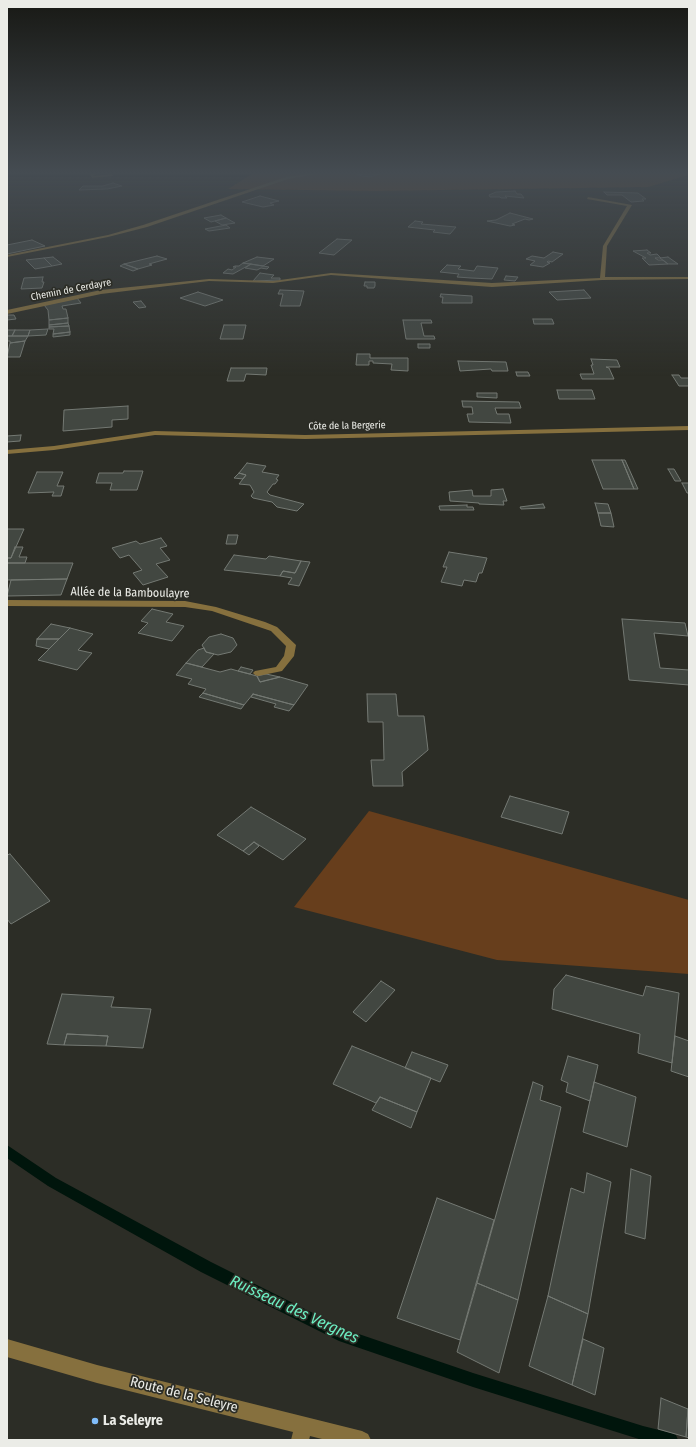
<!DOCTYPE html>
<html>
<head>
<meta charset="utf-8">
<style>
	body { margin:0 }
	#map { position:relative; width:696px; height:1447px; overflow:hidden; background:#2c2d26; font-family:"Fira Sans Condensed",sans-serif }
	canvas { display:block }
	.frame { position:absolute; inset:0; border:8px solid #ebece7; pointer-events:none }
</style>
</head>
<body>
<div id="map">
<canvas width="696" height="1447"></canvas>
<div class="frame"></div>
</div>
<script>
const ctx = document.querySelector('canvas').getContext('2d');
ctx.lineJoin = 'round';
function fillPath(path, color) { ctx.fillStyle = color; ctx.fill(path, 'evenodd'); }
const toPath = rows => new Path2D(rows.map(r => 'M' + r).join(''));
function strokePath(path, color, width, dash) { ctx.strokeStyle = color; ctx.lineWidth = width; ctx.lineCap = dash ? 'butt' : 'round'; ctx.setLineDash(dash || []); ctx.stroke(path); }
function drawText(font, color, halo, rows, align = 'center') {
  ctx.font = font + ' "Fira Sans Condensed",sans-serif'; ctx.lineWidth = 3.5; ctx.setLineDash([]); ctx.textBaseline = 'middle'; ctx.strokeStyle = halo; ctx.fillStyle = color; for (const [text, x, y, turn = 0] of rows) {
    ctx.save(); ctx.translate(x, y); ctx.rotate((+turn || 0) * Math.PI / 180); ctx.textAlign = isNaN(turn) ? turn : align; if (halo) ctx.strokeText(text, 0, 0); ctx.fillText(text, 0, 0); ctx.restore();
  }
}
const green = toPath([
	[252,174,689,174,689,175,648,187,376,191,228,189],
	[369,811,689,900,689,974,497,960,294,907]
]);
const stream = toPath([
	[7,1145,56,1178,211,1262,347,1330,473,1373,643,1426,671,1433,676,1435,678,1440,642,1440,473,1387,339,1341,201,1272,48,1186,7,1158,7,1145]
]);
const building = toPath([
	[362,174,380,174,369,177,357,175,362,174],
	[113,183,122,186,107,189,79,190,83,186,103,186,113,183],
	[515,191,517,194,521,194,524,198,505,196,507,198,501,198,500,197,490,197,489,195,496,192,515,191],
	[604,192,638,193,646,199,642,199,644,201,631,202,622,195,607,195,604,192],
	[260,196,279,201,270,203,274,205,263,207,242,202,260,196],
	[510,213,533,219,529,220,525,219,512,224,515,225,510,226,487,221,496,220,510,213],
	[221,215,226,218,211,222,204,218,221,215],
	[226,218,235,223,222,225,215,221,226,218],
	[415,221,423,222,421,224,456,227,450,234,433,232,435,230,408,227,415,221],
	[226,225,230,228,209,231,205,229,226,225],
	[337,239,352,240,334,255,319,253,337,239],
	[32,240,45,246,7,254,7,245,32,240],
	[647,250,651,253,647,253,650,255,657,254,661,258,655,258,658,260,663,260,668,264,649,265,642,258,646,258,633,251,647,250],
	[553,252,563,254,552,262,548,261,547,262,550,263,543,267,530,265,535,261,526,259,532,256,544,258,553,252],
	[157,256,167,259,149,264,152,265,138,269,124,264,157,256],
	[53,257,62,264,52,266,44,258,53,257],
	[257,257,274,259,263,266,243,263,257,257],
	[668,257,678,264,668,264,660,258,668,257],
	[44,258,52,266,35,269,26,260,44,258],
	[243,263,251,264,233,274,223,273,228,269,232,270,236,267,233,267,235,266,239,266,243,263],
	[124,264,138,269,133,271,120,266,124,264],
	[251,264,269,267,267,269,261,268,257,270,245,268,251,264],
	[447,265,461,266,458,269,474,271,477,266,498,268,492,279,471,278,457,277,459,274,440,272,447,265],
	[260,273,274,275,271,278,280,278,280,280,253,281,260,273],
	[506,276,518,277,515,281,504,280,506,276],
	[43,277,42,282,44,282,42,288,21,289,24,278,43,277],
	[365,282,375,282,375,286,374,288,367,288,367,286,364,286,365,282],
	[280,290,304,291,300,306,280,306,283,294,278,294,280,290],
	[584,290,591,298,557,300,549,292,584,290],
	[198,292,223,300,205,306,180,298,198,292],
	[441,294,472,296,472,303,442,303,443,297,440,297,441,294],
	[77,298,81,303,62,306,63,309,66,309,68,318,49,320,48,310,44,305,77,298],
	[141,301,146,307,139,308,133,302,141,301],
	[7,315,14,315,16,319,7,320,7,315],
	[68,318,68,323,49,325,49,320,68,318],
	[533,319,552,319,554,324,534,324,533,319],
	[403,320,431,320,432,323,421,323,424,336,434,336,435,339,406,339,403,320],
	[68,323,69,326,49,327,49,325,68,323],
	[224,325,246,325,243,339,220,339,224,325],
	[69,326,70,332,53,334,54,329,49,329,49,327,69,326],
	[48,329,46,335,28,336,30,330,48,329],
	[7,330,15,330,12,336,7,336,7,330],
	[15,330,30,330,28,336,12,336,15,330],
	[70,332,70,335,53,337,53,334,70,332],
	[7,336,28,336,25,341,10,343,10,341,7,341,7,336],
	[25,341,20,357,7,357,10,343,25,341],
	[418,344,430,344,430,348,418,348,418,344],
	[357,354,370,354,370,358,408,358,408,371,391,370,392,364,373,363,373,361,369,361,369,365,356,365,357,354],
	[591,359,617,360,620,367,606,367,609,368,614,379,582,379,580,374,594,374,591,365,593,365,591,359],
	[458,361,506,362,508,371,492,371,491,369,460,371,458,361],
	[231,368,267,368,266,375,246,374,244,381,227,381,231,368],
	[516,372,528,372,530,376,517,376,516,372],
	[672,375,679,375,681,378,689,378,689,386,679,386,672,375],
	[557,390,592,390,595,399,559,399,557,390],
	[477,393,497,393,497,398,477,397,477,393],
	[462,401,519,402,521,408,495,408,497,414,509,414,511,423,469,422,467,414,473,414,472,407,463,407,462,401],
	[128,406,128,419,112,420,112,427,63,431,64,410,128,406],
	[21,435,20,441,7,442,7,436,21,435],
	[592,460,622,460,634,489,603,489,592,460],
	[622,460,625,460,638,489,634,489,622,460],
	[247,463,266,466,262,472,279,475,276,479,278,480,275,484,273,484,267,492,270,495,304,504,297,511,277,507,272,502,253,498,251,496,254,492,250,485,239,484,246,475,239,473,247,463],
	[668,469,674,469,681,481,675,481,668,469],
	[124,471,143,471,137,490,110,490,112,483,96,483,99,473,123,473,124,471],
	[37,472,63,472,57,486,64,486,61,496,52,496,54,492,28,493,37,472],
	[239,473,246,475,243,479,234,478,239,473],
	[682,483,689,483,689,493,687,493,682,483],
	[503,489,507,501,503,501,504,505,479,504,479,503,450,501,449,492,472,490,473,496,491,496,491,490,503,489],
	[595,503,608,504,611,513,598,513,595,503],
	[543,504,545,508,521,509,520,507,543,504],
	[467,505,467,507,473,507,474,510,440,510,439,506,467,505],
	[598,513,611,513,614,527,601,526,598,513],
	[7,529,24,529,11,558,7,558,7,529],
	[228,535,238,535,236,544,226,544,228,535],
	[161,538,167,546,160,548,170,560,156,564,168,577,143,585,133,573,142,570,129,555,120,558,112,548,136,541,140,544,161,538],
	[15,547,23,547,19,557,27,557,25,563,7,563,7,558,11,558,15,547],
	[449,552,487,558,482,573,479,573,476,582,464,580,462,586,441,582,447,567,443,567,449,552],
	[234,555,266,559,269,556,301,561,295,573,283,571,280,576,224,570,234,555],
	[301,561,310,562,299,586,288,584,292,578,280,576,283,571,295,573,301,561],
	[7,563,73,563,67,579,7,580,7,563],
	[67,579,61,595,7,596,11,580,67,579],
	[152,609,173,614,166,622,184,626,172,641,138,633,148,623,141,621,152,609],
	[622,619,685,623,688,636,654,633,660,668,689,670,689,685,629,680,622,619],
	[51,624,70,628,59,639,37,639,51,624],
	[70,628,93,634,78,650,92,653,77,670,38,660,70,628],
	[221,634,233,638,237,645,231,652,218,655,206,652,202,645,209,637,221,634],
	[37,639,59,639,49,649,36,646,37,639],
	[204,648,206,652,214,654,202,667,186,663,198,650,204,648],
	[186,663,220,672,231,669,238,671,257,676,260,682,280,677,308,685,294,705,253,694,244,705,203,693,206,689,188,684,192,679,176,675,186,663],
	[241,667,253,670,250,674,238,671,241,667],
	[266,674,280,677,260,682,257,676,266,674],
	[203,693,244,705,241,709,199,697,203,693],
	[253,694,294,705,289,711,274,707,276,704,251,697,253,694],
	[367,694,396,694,398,716,424,716,428,750,402,772,403,786,373,786,371,760,384,760,383,722,368,722,367,694],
	[510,796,569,812,562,834,501,817,510,796],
	[251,807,306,839,283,860,254,842,243,851,217,835,251,807],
	[254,842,259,846,249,855,243,851,254,842],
	[10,854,50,901,11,924,7,919,7,855,10,854],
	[566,975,643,996,646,986,679,993,672,1063,638,1053,640,1034,552,1009,554,989,566,975],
	[381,981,395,990,366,1022,353,1012,381,981],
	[62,994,114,997,111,1007,151,1009,143,1048,106,1046,108,1036,67,1034,64,1045,47,1044,62,994],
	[67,1034,108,1036,106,1046,64,1045,67,1034],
	[675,1036,689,1041,689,1077,671,1071,675,1036],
	[352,1046,431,1078,417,1112,380,1097,376,1103,333,1084,352,1046],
	[412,1052,448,1065,440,1082,405,1068,412,1052],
	[568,1056,598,1065,590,1101,566,1092,568,1083,561,1080,568,1056],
	[533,1082,543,1086,540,1100,561,1107,518,1300,477,1283,533,1082],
	[594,1082,636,1097,627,1147,583,1132,594,1082],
	[380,1097,417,1112,411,1128,372,1110,380,1097],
	[631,1169,651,1176,645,1239,625,1233,631,1169],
	[587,1173,611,1182,588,1314,548,1296,571,1188,584,1193,587,1173],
	[437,1198,494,1220,460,1340,397,1318,437,1198],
	[477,1283,518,1300,499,1373,457,1352,477,1283],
	[548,1296,588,1314,572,1385,529,1366,548,1296],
	[583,1339,604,1348,595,1395,572,1385,583,1339],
	[661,1398,688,1409,686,1437,658,1429,661,1398],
	[688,1409,689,1409,689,1438,686,1437,688,1409]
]);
const minor = toPath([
	[90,174,97,174,93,176,112,174,113,176,92,178,90,174],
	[309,174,316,174,288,179,147,227,108,237,7,257,7,255,108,235,143,225,286,177,309,174],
	[588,197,632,205,607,246,605,277,689,277,689,279,602,280,492,287,331,275,273,283,209,281,101,294,7,314,7,310,101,290,209,279,273,281,331,273,492,283,600,278,603,246,627,206,587,199,588,197],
	[689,426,689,430,305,439,155,435,54,450,7,454,7,450,54,446,155,431,305,435,689,426],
	[7,600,185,601,216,607,265,622,277,627,296,645,294,656,282,671,258,676,255,675,253,673,255,671,276,667,284,656,286,646,271,631,212,611,185,607,7,606,7,600],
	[7,1339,97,1365,362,1431,368,1434,371,1440,326,1440,310,1436,309,1440,291,1440,293,1432,97,1383,7,1357,7,1339]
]);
const markers = [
	[95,1421,4,"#81bdfa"]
];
const farStreetnames = [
	["Chemin de Cerdayre",71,290,-11],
	["Côte de la Bergerie",347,426,-1]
];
const streetNames = [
	["Allée de la Bamboulayre",130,593,1]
];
const nearStreetnames = [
	["Route de la Seleyre",184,1395,14]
];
const nearPoinames = [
	["La Seleyre",103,1421]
];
const nearWaternames = [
	["Ruisseau des Vergnes",294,1310,25]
];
fillPath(green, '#673e1c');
fillPath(stream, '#00150c');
fillPath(building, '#424741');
strokePath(building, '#747973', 1);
fillPath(minor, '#86703e');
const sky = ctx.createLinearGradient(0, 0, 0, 376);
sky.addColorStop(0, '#181915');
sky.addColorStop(0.46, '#454c52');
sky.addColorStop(1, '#454c5200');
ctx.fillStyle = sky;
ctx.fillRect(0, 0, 696, 376);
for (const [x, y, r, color] of markers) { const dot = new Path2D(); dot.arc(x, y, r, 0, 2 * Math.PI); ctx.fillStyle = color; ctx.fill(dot); strokePath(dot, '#2c2d26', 1.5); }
drawText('10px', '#ebece7', '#2c2d26', farStreetnames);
drawText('12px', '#ebece7', '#2c2d26', streetNames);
drawText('14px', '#ebece7', '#2c2d26', nearStreetnames);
drawText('bold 14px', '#ebece7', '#2c2d26', nearPoinames, 'left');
drawText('italic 16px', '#6ceec2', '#2c2d26', nearWaternames);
</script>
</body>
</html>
